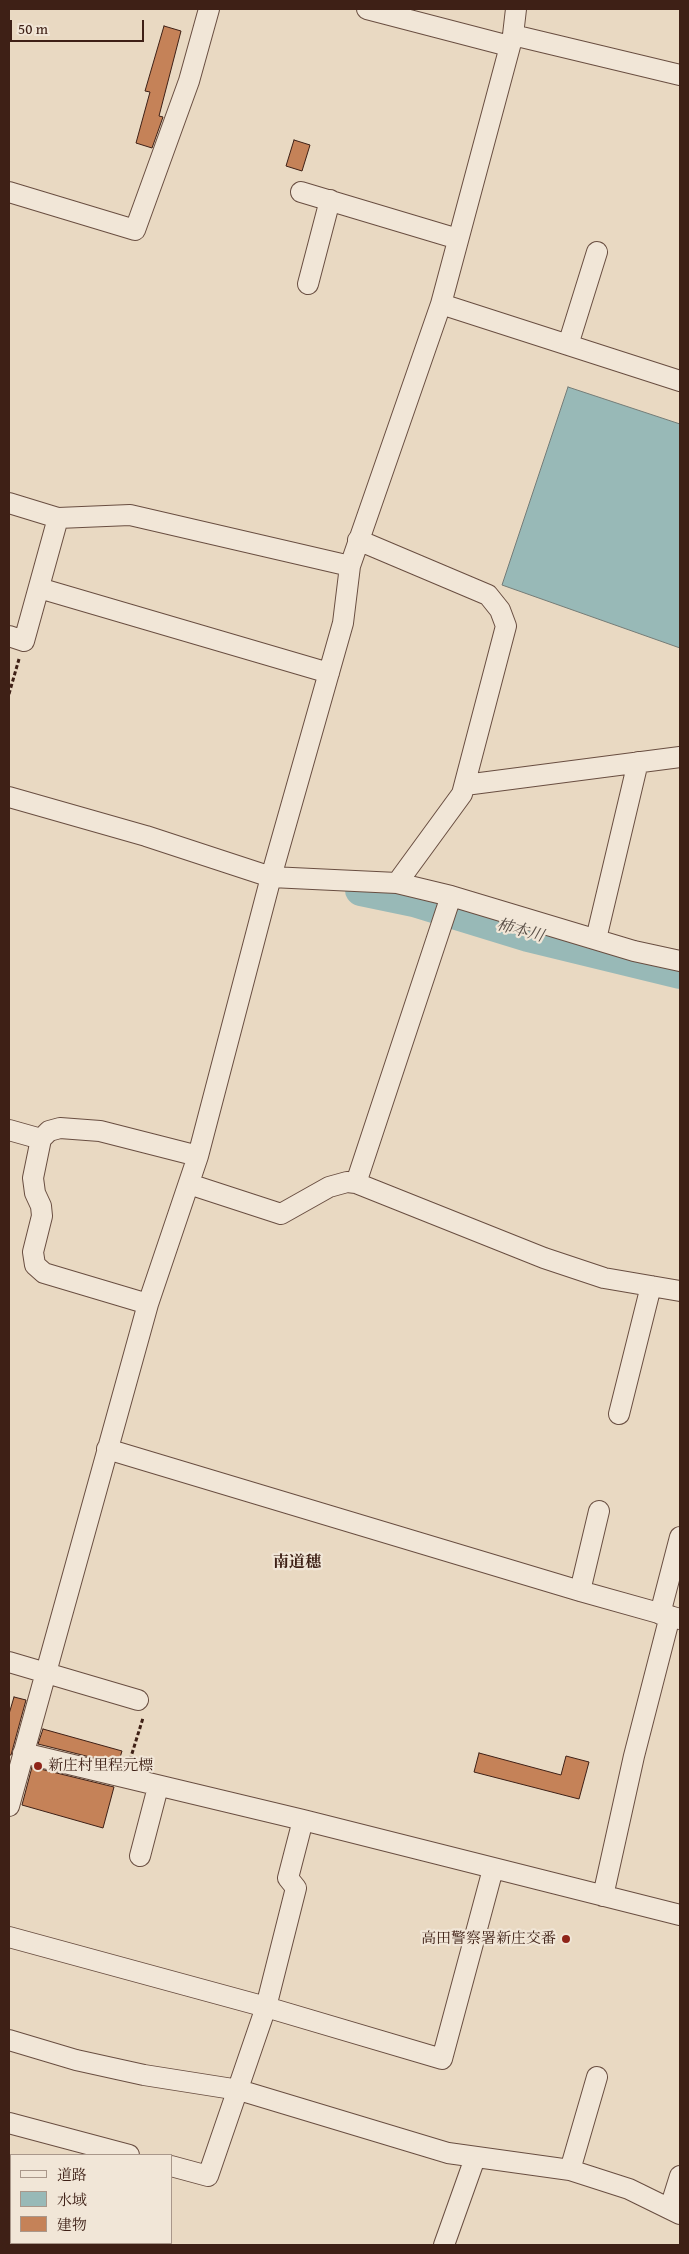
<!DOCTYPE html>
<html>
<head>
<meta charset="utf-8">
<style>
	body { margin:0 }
	#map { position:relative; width:689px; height:2254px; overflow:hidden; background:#e9d9c2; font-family:"Gentium Book Plus","Noto Serif JP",serif }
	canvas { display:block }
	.frame { position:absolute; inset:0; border:10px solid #3e2016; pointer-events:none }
	.legend { position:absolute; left:10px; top:2154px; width:162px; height:90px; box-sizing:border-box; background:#f1e6d7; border:1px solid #a9978a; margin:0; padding:6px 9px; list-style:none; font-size:15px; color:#3e2016 }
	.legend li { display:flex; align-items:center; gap:10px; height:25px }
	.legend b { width:25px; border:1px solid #a9978a }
	.scale { position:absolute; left:10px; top:20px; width:134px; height:22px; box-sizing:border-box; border:2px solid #3e2016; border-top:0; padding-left:6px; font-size:15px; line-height:18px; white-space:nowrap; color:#3e2016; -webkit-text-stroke:4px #f1e6d7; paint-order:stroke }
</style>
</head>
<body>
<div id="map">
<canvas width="689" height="2254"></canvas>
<div class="frame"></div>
<ul class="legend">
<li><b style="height:6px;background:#f1e6d7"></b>道路</li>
<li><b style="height:14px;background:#98b9b7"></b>水域</li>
<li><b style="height:14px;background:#c58258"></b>建物</li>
</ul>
<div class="scale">50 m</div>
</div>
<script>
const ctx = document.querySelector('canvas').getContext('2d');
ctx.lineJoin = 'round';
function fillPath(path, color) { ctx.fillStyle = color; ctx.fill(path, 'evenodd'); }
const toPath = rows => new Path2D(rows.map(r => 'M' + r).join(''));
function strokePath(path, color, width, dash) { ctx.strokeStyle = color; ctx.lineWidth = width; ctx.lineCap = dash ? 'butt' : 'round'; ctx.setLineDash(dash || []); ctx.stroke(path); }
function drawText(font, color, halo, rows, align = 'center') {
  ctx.font = font + ' "Gentium Book Plus","Noto Serif JP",serif'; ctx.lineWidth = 4.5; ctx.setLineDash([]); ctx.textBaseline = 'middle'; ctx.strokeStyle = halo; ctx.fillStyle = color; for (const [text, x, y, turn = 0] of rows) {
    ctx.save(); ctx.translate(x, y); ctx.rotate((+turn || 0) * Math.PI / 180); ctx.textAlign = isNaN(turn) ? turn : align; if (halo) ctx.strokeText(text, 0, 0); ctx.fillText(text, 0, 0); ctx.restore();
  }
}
const water = toPath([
	[568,387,680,424,680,648,502,585,568,387]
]);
const river = toPath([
	[361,890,414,901,528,936,680,973]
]);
const building = toPath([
	[164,26,181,31,159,116,163,117,152,148,136,143,150,92,145,91,164,26],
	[294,140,310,145,302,171,286,166,294,140],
	[14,1697,26,1700,11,1755,9,1755,9,1714,14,1697],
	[43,1729,122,1751,118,1764,38,1744,43,1729],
	[479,1753,561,1775,566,1756,589,1762,579,1799,474,1772,479,1753],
	[32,1767,114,1787,103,1828,22,1805,32,1767]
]);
const path = toPath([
	[9,694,19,659],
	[130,1760,143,1718]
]);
const minor = toPath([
	[367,9,509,46],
	[513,35,680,75],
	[9,192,135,230,189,81,209,9],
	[301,192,458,239],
	[308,284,330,200],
	[441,304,680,381],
	[568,345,597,252],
	[9,503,58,518,130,515,350,566],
	[358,540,488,595,500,610,506,626,462,794,397,883],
	[39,588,329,673],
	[9,636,24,641,58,518],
	[465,785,680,757],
	[9,797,146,836,271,877,397,883,451,896,634,951,680,961],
	[596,939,638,762],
	[9,1130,41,1139,33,1178,35,1193,41,1206,42,1216,33,1252,35,1265,44,1273,148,1304],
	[41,1139,49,1131,60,1128,100,1131,198,1156],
	[356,1183,451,896],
	[189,1184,281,1214,329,1187,347,1182,356,1183,544,1258,604,1278,680,1291],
	[619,1414,651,1286],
	[107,1449,580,1591,680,1619],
	[580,1591,599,1511],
	[660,1614,680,1537],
	[9,1662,138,1700],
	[23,1753,303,1820,680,1915],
	[9,1806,148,1304,198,1156,271,877,343,623,350,566,441,304,513,35,516,9],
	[140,1856,158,1787],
	[603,1896,634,1756,670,1616],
	[9,1937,266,2007,442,2059,493,1869],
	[9,2040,76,2060,144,2075,239,2090,448,2153,570,2170,629,2189,680,2214],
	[9,2123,129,2155],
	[171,2166,208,2176,266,2007,296,1888,288,1878,303,1820],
	[570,2170,597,2077],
	[670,2208,680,2176],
	[444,2245,475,2158]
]);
const markers = [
	[38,1766,5,"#8f2418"],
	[566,1939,5,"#8f2418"]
];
const poiNames = [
	["新庄村里程元標",48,1766],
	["高田警察署新庄交番",556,1939,"right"]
];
const waterNames = [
	["柿本川",520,931,15]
];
const neighbourhoodNames = [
	["南道穗",297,1563]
];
fillPath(water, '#98b9b7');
strokePath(water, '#747c77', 1);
strokePath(river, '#98b9b7', 32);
fillPath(building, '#c58258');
strokePath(building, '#3e2016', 1);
strokePath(minor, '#694e41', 22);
strokePath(path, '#3e2016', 3, [4, 2.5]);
strokePath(minor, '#f1e6d7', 20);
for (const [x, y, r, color] of markers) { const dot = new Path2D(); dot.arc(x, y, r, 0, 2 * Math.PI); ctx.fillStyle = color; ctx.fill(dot); strokePath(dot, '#f1e6d7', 2); }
drawText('15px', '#3e2016', '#f1e6d7', poiNames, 'left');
drawText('italic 16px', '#594e46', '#f1e6d7', waterNames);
drawText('bold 16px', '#3e2016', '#f1e6d7', neighbourhoodNames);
</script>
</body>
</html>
